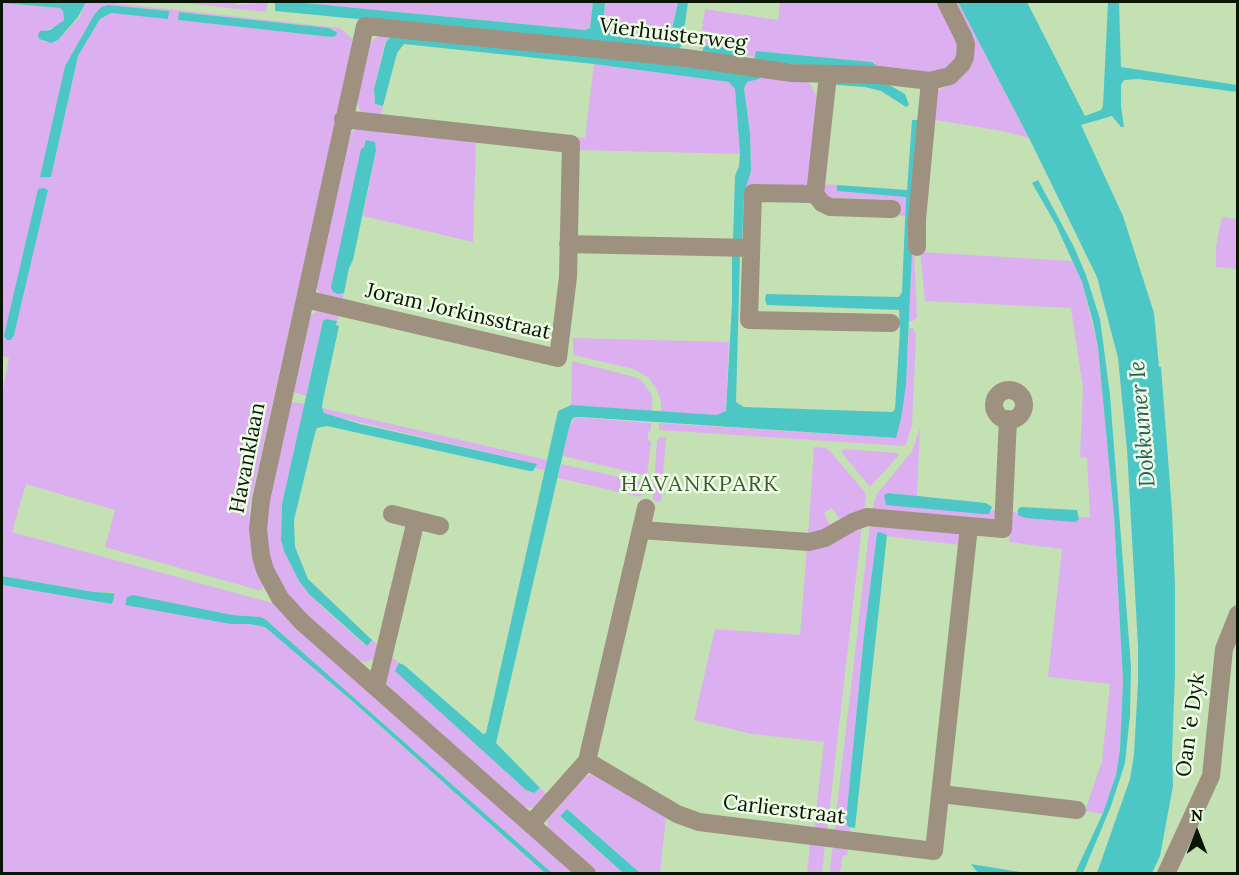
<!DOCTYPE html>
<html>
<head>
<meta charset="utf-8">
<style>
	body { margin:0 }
	#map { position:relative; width:1239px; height:875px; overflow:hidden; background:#c3e1b3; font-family:Lora,serif }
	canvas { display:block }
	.frame { position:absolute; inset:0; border:3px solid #0b1505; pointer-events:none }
	.north { position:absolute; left:1167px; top:803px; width:60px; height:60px; -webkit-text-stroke:4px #edfce5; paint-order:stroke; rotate:0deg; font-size:16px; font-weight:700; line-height:24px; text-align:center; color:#0b1505 }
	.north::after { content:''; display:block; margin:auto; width:21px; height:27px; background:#0b1505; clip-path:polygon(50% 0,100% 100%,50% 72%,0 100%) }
</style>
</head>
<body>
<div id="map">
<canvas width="1239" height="875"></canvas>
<div class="frame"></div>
<div class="north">N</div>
</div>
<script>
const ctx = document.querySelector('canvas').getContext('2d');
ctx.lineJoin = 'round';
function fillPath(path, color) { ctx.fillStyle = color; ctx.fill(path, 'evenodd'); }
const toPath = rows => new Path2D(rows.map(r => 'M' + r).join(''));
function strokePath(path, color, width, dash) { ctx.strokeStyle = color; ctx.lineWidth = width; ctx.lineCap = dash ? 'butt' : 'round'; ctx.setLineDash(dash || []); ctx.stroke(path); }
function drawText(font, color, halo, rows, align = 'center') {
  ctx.font = font + ' Lora,serif'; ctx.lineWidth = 5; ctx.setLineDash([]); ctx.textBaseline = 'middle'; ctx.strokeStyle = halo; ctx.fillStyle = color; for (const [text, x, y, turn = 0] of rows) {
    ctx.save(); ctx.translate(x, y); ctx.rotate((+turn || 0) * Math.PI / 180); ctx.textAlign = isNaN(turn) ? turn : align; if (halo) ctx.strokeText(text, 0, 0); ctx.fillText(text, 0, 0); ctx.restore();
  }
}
const green = toPath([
	[80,2,105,2,340,28,354,40,249,509,251,549,263,585,262,590,258,590,105,547,115,510,26,484,12,532,276,604,576,873,552,873,265,619,259,617,232,615,231,624,249,624,265,627,284,641,545,873,2,873,2,585,112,604,114,597,113,592,94,592,2,576,2,394,9,358,2,355,2,3,60,8,63,11,64,20,57,26,45,30,39,39,45,42,58,40,80,17,85,3],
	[108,5,168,11,168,18,111,13,100,19,78,56,51,177,41,177,65,66,94,15],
	[179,12,329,28,336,30,336,35,331,37,179,20],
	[176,2,235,2,236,5,268,2,266,12],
	[294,2,593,2,590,28,585,30],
	[605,2,678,2,670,34,664,38,656,38,628,37,604,32,603,30],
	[780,2,939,2,960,44,955,64,936,76,870,70,876,63,872,62,756,51,755,57,741,54,741,50,738,49,708,45,703,46,702,49,699,48,705,9,778,20],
	[950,2,958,2,1029,138,1003,131,930,119,933,93,961,78,973,60],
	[392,31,475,39,504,45,531,46,675,61,799,77,811,85,818,100,810,180,804,186,796,188,745,187,751,171,750,133,744,88,747,82,759,79,759,77,755,73,647,60,498,48,471,42,393,34,385,42,374,89,375,104,383,106,380,116,367,115,360,111,356,97,366,50,371,42,380,35],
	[594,64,729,82,735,89,740,154,578,150,578,137,585,138],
	[920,114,913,226,917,317,913,321,909,321,917,120,917,115],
	[357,129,476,141,473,242,363,216,376,150,338,294,344,293,342,301,320,294,316,287,351,133],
	[823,184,837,185,838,191,906,196,905,216,897,215,886,203,886,199,827,198,824,194],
	[1222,217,1237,219,1237,269,1216,267,1216,247],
	[920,252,1072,261,1082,282,1098,347,1114,516,1123,681,1120,750,1116,775,1103,814,1085,811,1102,761,1110,684,1048,677,1062,549,1009,542,1010,512,1017,512,1018,515,1078,519,1079,517,1090,518,1087,458,1080,457,1083,388,1071,308,925,301],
	[318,311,339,315,337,321,326,319,323,321,306,396,294,392,311,315],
	[909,328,913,328,916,334,912,426,905,446,659,430,659,423,895,438,906,385],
	[573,338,729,342,726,411,716,415,661,412,661,401,657,390,648,377,634,369,573,355],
	[572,361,635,377,641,380,652,395,652,411,571,405],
	[293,402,305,404,282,504,281,540,284,551,299,581,321,606,366,646,372,640,379,646,373,659,366,662,358,661,295,605,276,576,267,548,266,519,289,404],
	[322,408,547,460,545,470,535,468,536,464,329,415,324,413],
	[575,417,651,423,651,429,648,434,648,440,651,442,647,474,643,475,563,456,569,428],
	[920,428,917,496,888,493,989,514,992,510,997,511,995,518,992,520,872,511,876,495,912,451],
	[661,437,666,437,661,502,653,500,657,440],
	[814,447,825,448,830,451,864,491,866,496,864,511,841,521,832,508,824,513,831,527,808,535],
	[843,449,897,453,899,455,870,487,841,452],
	[561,464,642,482,641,497,558,478],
	[870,524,959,534,960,545,887,536,877,533,864,635,846,820,850,827,850,834,834,832],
	[862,525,827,831,814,829,824,742,752,734,694,720,715,629,800,635,807,548],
	[391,656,399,663,396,671,526,790,534,793,540,788,548,795,532,808,520,806,387,687,385,680],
	[591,774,666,816,660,873,640,873,567,809,560,817,623,873,597,873,549,830,547,823,549,817,584,777],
	[810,843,825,845,822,873,807,874],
	[833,846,848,848,847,855,843,855,840,873,829,874]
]);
const water = toPath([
	[2,2,86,2,78,17,58,40,51,43,39,39,38,35,40,31,50,30,64,20,63,11,60,8,2,3],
	[275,2,294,2,585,30,590,28,593,2,605,2,603,29,604,32,628,37,664,38,672,29,678,2,688,2,682,45,678,50,275,11],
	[958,2,1027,2,1085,116,1101,110,1103,106,1108,2,1119,2,1121,67,1237,85,1237,92,1139,79,1124,80,1121,85,1121,106,1124,127,1121,127,1112,116,1081,125,1123,216,1154,313,1159,367,1161,367,1172,511,1175,587,1175,674,1172,754,1173,786,1160,856,1152,873,1097,873,1130,779,1134,755,1138,682,1138,646,1127,449,1118,358,1097,277,1029,138],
	[108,5,169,11,168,19,111,13,100,19,78,56,51,177,40,177,65,66,94,15,101,7],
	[179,12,329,28,337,32,336,36,331,37,178,20],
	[393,34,647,60,760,77,759,79,747,82,744,88,750,133,751,171,744,194,742,241,733,241,735,176,739,166,740,154,735,89,729,82,594,64,404,44,397,53,383,106,375,104,374,89,386,42],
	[704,45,738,49,741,49,742,52,739,58,702,53],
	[756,51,872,62,877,66,853,70,754,60],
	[835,81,884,82,905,94,909,105,906,107,881,91,865,87,837,85,833,83],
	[912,120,918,120,906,385,901,419,896,438,581,417,575,417,572,419,569,428,496,743,540,788,534,793,526,790,395,671,399,663,404,665,483,734,486,733,558,411,571,405,716,415,726,411,732,303,732,255,740,255,736,402,744,407,892,412,895,409,900,330,899,310,767,305,765,300,766,294,899,297,902,292,906,197,837,191,837,185,907,190],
	[366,140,375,142,376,150,353,260,349,268,344,293,338,294,333,292,331,287,361,149,364,147],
	[1038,180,1074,247,1086,275,1100,319,1110,395,1131,667,1130,715,1125,763,1111,806,1083,873,1075,873,1103,813,1116,775,1120,749,1123,681,1114,516,1098,347,1093,322,1082,282,1056,225,1032,183],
	[44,188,48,190,14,335,11,340,7,340,4,336,38,189],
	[326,319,337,321,336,325,339,326,323,400,322,408,324,413,360,424,537,464,533,471,529,471,327,426,317,428,315,433,294,520,295,547,308,579,372,640,367,646,309,594,299,581,284,551,281,540,282,504,323,321],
	[888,493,986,503,992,507,989,514,983,514,886,505,884,495],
	[1021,507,1077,510,1079,519,1075,522,1026,518,1018,515,1018,509],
	[880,532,887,535,855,828,849,827,846,824,846,820,864,635,877,533],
	[2,576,94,592,114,593,114,597,112,604,2,585],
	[133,595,232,615,260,617,265,619,552,873,545,873,351,700,265,627,249,624,231,624,125,605,127,597],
	[567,809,640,873,623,873,560,816],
	[971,864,1026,873,978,873]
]);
const minor = toPath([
	[828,75,815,194,822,203,830,207,892,209],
	[815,194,753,193,749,320,891,323],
	[568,244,751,248],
	[917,247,917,220,930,81],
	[305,299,558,358,568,277,571,144,343,119],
	'994 405a15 15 0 1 1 30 0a15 15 0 1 1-30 0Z',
	[416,520,440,526],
	[641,530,809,542,825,538,853,522,867,517,1003,529,1008,419],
	[376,687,416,520,392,514],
	[587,761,677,814,699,822,934,851,969,526],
	[941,794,1077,810],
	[531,824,587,761,646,508],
	[587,874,302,622,280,598,265,570,261,556,258,529,261,500,365,26,686,58,792,73,879,75,930,81,950,76,962,64,965,57,966,44,963,36,946,2],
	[1166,874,1211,776,1224,649,1238,614]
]);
const streetNames = [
	["Vierhuisterweg",673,35,7],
	["Joram Jorkinsstraat",458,312,13],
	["Havanklaan",248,458,-79],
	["Oan 'e Dyk",1191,725,-82],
	["Carlierstraat",784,810,7]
];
const waterNames = [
	["Dokkumer Ie",1143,424,-95]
];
const neighbourhoodNames = [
	["HAVANKPARK",700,485]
];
fillPath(green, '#dcb0f0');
fillPath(water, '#4dc7c6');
strokePath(minor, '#9f917f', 18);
drawText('21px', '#0b1505', '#edfce5', streetNames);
drawText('italic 22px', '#2a5d5d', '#edfce5', waterNames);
ctx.letterSpacing = '1.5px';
drawText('22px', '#3e5730', '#edfce5', neighbourhoodNames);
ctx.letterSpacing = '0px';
</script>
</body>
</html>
